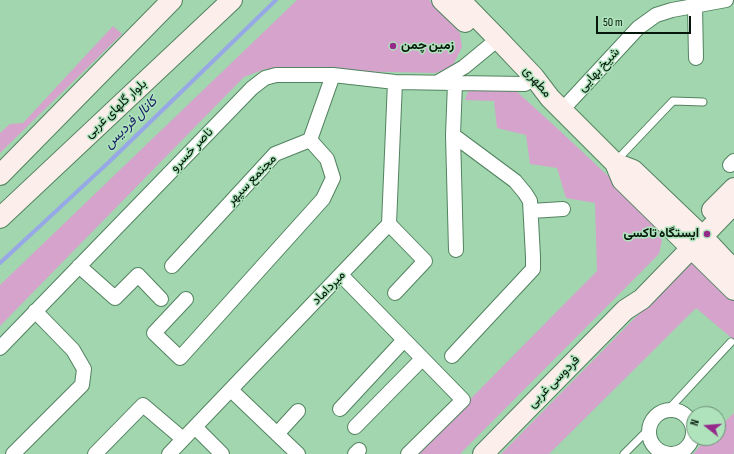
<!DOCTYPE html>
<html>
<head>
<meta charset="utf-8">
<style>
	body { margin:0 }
	#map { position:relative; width:734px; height:454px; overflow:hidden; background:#a2d6af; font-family:"Sofia Sans Condensed",sans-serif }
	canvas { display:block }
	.north { position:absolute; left:686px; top:406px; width:40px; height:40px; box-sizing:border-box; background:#afe3bc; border:1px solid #6b9175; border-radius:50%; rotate:287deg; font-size:11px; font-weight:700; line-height:16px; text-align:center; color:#04170a }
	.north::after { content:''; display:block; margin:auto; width:14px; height:18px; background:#962a8b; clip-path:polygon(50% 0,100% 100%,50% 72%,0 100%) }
	.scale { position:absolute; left:596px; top:16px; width:95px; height:18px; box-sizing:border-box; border:2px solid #04170a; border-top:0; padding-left:5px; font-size:12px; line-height:14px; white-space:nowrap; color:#04170a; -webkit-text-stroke:3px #afe3bc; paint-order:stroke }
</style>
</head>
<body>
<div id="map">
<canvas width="734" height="454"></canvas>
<div class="north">N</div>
<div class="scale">50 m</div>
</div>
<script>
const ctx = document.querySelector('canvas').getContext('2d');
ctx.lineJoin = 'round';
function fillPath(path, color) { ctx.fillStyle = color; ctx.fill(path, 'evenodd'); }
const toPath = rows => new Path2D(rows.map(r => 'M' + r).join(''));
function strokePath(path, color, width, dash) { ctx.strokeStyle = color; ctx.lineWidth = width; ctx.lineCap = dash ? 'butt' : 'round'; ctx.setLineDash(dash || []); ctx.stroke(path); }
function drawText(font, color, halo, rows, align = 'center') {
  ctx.font = font + ' "Sofia Sans Condensed",Vazirmatn,sans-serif'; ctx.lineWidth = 3; ctx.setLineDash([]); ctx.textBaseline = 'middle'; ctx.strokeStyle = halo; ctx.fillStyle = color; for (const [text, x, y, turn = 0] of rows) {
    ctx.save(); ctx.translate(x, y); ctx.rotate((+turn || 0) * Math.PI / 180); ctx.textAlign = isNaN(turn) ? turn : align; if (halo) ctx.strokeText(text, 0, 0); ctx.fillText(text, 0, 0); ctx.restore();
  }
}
const green = toPath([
	[297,0,429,0,460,33,462,47,452,67,435,73,265,69,244,77,0,326,0,285],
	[113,26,122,34,0,153,0,133,10,124,23,123],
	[469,89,515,90,558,129,637,203,657,228,662,240,659,254,460,454,416,454,597,271,595,203,566,198,557,168,530,164,526,135,497,128,494,101,465,100],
	[690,262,704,266,734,296,734,340,696,308,549,454,501,454],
	[734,413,734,452,733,454,693,454,707,438,718,438,718,428]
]);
const stream = toPath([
	[0,263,109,162,276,0]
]);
const lane = toPath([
	[616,161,673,101,703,102],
	[668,410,731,342],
	[624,454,650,428]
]);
const street = toPath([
	[695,6,696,58],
	[438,82,464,67,498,39],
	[455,83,453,135,456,250],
	[562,110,638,28,656,15,672,10,726,0],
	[730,165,734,161],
	[531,211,563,209],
	[389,224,425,261,395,293],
	[79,266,115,298,138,275,161,299],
	[172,266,275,154,310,140,333,75],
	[341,275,463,400,408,454],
	[186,299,154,333,180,358,323,199,333,178,327,159,310,140],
	[0,348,252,88,265,78,276,75,333,75,395,82,455,83,525,84,534,77],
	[452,356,533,269,533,257,530,201,525,193,515,181,453,135],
	[231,390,298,454],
	[340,409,404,340],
	'649 432a22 22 0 1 1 44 0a22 22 0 1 1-44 0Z',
	[195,427,222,454],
	[355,427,422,359],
	[277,434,298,411],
	[13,454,82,385,84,369,73,350,35,311],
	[95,454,143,405,183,439],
	[169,454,389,224,395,82],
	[355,454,359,450]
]);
const secondary = toPath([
	[442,0,465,22],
	[460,0,498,39,534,77,550,98,615,163,633,170,703,237,734,270],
	[615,163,622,180,734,290],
	[0,175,172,0],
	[712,210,734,188],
	[0,218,232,0],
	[483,454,625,310,642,299,734,204]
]);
const markers = [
	[393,46,4,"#962a8b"],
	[707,234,4,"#962a8b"]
];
const poiNames = [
	["زمین چمن",401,46],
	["ایستگاه تاکسی",699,234,"right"]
];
const streetNames = [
	["شیخ بهایی",599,70,-47],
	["مطهری",537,82,50],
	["بلوار گلهای غربی",116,109,-43],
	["ناصر خسرو",192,150,-46],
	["مجتمع سپهر",252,180,-46],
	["میرداماد",329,288,-46],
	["فردوسی غربی",554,382,-45]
];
const waterNames = [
	["کانال فردیس",131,123,-44]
];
fillPath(green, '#d5a3cc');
strokePath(stream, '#97a8e6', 4);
strokePath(lane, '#528360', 9);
strokePath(street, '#528360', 16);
strokePath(secondary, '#528360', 22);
strokePath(lane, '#fff', 7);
strokePath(street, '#fff', 14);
strokePath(secondary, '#fbeeeb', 20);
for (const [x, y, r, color] of markers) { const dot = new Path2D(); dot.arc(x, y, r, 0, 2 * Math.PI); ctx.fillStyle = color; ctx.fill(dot); strokePath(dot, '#afe3bc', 1.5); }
drawText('bold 13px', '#04170a', '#afe3bc', poiNames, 'left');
drawText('13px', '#04170a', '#afe3bc', streetNames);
drawText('italic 14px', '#181e65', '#afe3bc', waterNames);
</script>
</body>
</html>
